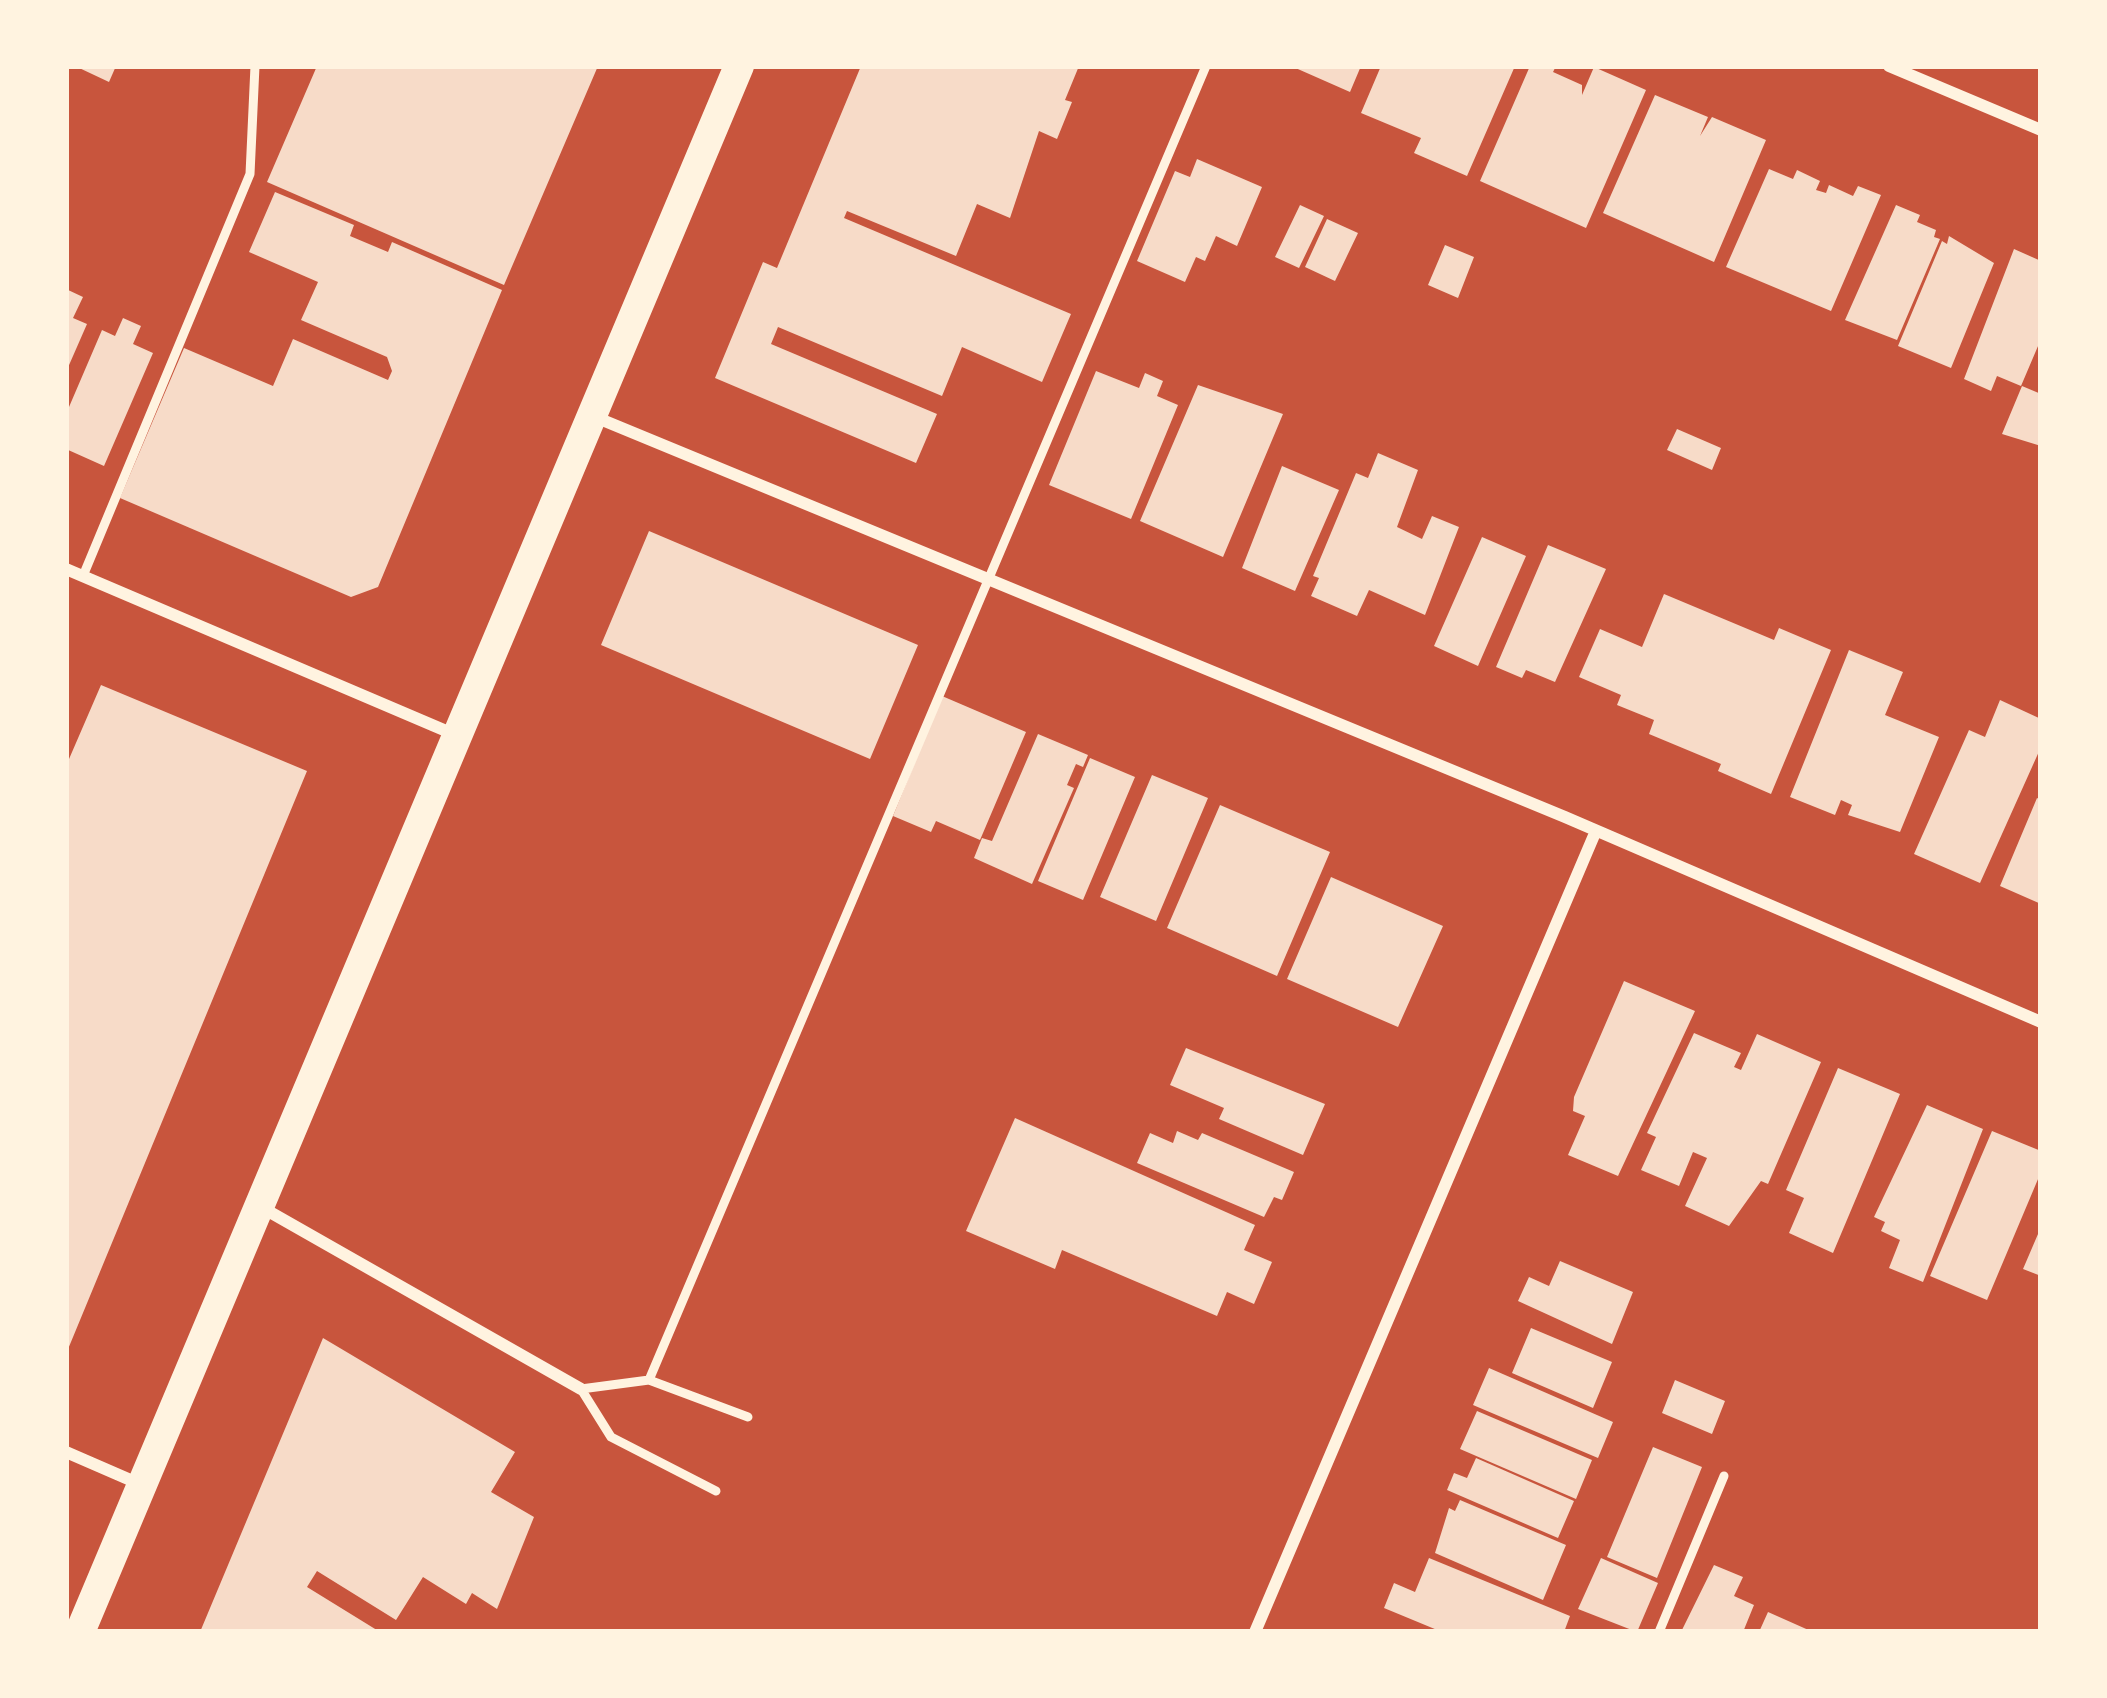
<!DOCTYPE html>
<html>
<head>
<meta charset="utf-8">
<style>
	body { margin:0 }
	#map { position:relative; width:2107px; height:1698px; overflow:hidden; background:#c8553d; font-family:"Crimson Pro",serif }
	canvas { display:block }
	.frame { position:absolute; inset:0; border:69px solid #fff3e0; pointer-events:none }
</style>
</head>
<body>
<div id="map">
<canvas width="2107" height="1698"></canvas>
<div class="frame"></div>
</div>
<script>
const ctx = document.querySelector('canvas').getContext('2d');
ctx.lineJoin = 'round';
function fillPath(path, color) { ctx.fillStyle = color; ctx.fill(path, 'evenodd'); }
const toPath = rows => new Path2D(rows.map(r => 'M' + r).join(''));
function strokePath(path, color, width, dash) { ctx.strokeStyle = color; ctx.lineWidth = width; ctx.lineCap = dash ? 'butt' : 'round'; ctx.setLineDash(dash || []); ctx.stroke(path); }
const building = toPath([
	[75,66,116,66,109,82],
	[317,66,598,66,504,285,267,182],
	[861,66,1079,66,1065,100,1072,102,1057,139,1039,131,1010,218,977,204,956,256,847,211,844,218,1071,314,1042,382,962,347,942,396,778,327,771,344,937,414,916,463,715,378,763,262,777,268],
	[1291,66,1361,66,1350,92],
	[1381,66,1515,66,1467,176,1414,153,1421,138,1361,113],
	[1530,66,1556,66,1553,72,1582,85,1582,95,1594,67,1646,90,1586,228,1480,181],
	[1655,95,1708,117,1700,136,1712,117,1766,140,1714,262,1603,213],
	[1197,159,1262,187,1237,246,1216,236,1205,261,1196,257,1185,282,1137,261,1175,171,1190,177],
	[1769,169,1793,179,1797,170,1820,181,1816,190,1826,193,1829,185,1853,196,1858,186,1881,195,1831,311,1726,267],
	[275,192,354,225,350,236,388,252,392,242,502,290,378,587,351,597,120,498,184,348,273,386,293,339,388,380,392,371,387,357,301,320,318,282,249,252],
	[1300,205,1324,216,1299,268,1275,257],
	[1896,205,1920,215,1917,222,1936,230,1934,237,1940,239,1897,340,1845,320],
	[1327,219,1358,233,1335,281,1305,267],
	[1949,236,1994,263,1951,368,1898,346,1942,241,1947,244],
	[1445,245,1474,257,1458,298,1428,285],
	[2014,249,2041,261,2041,339,2021,386,1997,376,1991,391,1964,379],
	[66,289,83,297,73,318,87,324,66,372],
	[123,318,141,326,133,344,153,353,104,466,66,449,66,414,102,330,115,336],
	[1096,371,1139,388,1145,373,1163,381,1157,396,1178,405,1131,519,1049,485],
	[1198,385,1283,414,1223,557,1140,521],
	[2022,386,2041,394,2041,446,2002,434],
	[1677,429,1721,448,1712,470,1667,450],
	[1378,453,1418,470,1397,527,1422,539,1432,516,1459,527,1425,615,1369,590,1357,616,1311,596,1319,578,1313,576,1356,473,1368,478],
	[1282,466,1339,490,1295,591,1242,568],
	[649,531,918,645,870,759,601,645],
	[1482,537,1526,556,1478,666,1434,646],
	[1548,545,1606,569,1555,682,1526,670,1522,678,1496,667],
	[1664,594,1774,640,1779,628,1831,650,1771,794,1718,771,1721,764,1649,734,1654,720,1617,705,1621,695,1579,677,1600,629,1642,647],
	[1849,650,1903,672,1885,715,1939,737,1900,832,1848,815,1852,805,1841,800,1835,815,1790,797],
	[101,685,307,771,66,1354,66,766],
	[942,696,1026,732,980,840,936,821,931,832,893,816],
	[2000,700,2041,719,2041,747,1980,883,1914,854,1969,730,1985,737],
	[1038,734,1088,755,1083,767,1076,764,1067,785,1074,788,1032,884,974,858,982,838,992,841],
	[1090,758,1135,777,1083,900,1038,881],
	[1152,775,1208,798,1156,921,1100,897],
	[2037,798,2041,800,2041,904,2000,886],
	[1220,805,1330,852,1277,976,1167,928],
	[1331,877,1443,926,1398,1027,1287,979],
	[1624,981,1695,1011,1618,1176,1568,1155,1585,1116,1573,1111,1574,1097],
	[1694,1033,1741,1053,1734,1067,1741,1070,1757,1034,1821,1062,1768,1184,1761,1181,1729,1226,1685,1206,1707,1158,1693,1152,1679,1186,1641,1170,1656,1137,1647,1133],
	[1186,1048,1325,1104,1303,1155,1219,1119,1224,1108,1170,1085],
	[1838,1068,1900,1094,1833,1253,1789,1233,1804,1198,1786,1190],
	[1927,1105,1983,1129,1923,1282,1889,1268,1900,1240,1881,1231,1885,1222,1874,1217],
	[1015,1118,1255,1225,1244,1250,1272,1262,1254,1304,1227,1292,1217,1316,1062,1250,1055,1269,966,1231],
	[1177,1131,1198,1140,1202,1133,1294,1172,1282,1200,1274,1197,1264,1217,1137,1163,1150,1133,1173,1143],
	[1992,1131,2041,1151,2041,1172,1987,1300,1930,1276],
	[2041,1227,2041,1276,2023,1269],
	[1560,1261,1633,1292,1612,1344,1518,1301,1529,1277,1549,1286],
	[1531,1328,1612,1362,1593,1408,1512,1373],
	[323,1338,515,1452,491,1492,534,1517,497,1609,472,1593,466,1604,423,1577,396,1620,317,1571,307,1587,380,1632,200,1632],
	[1489,1368,1613,1422,1598,1458,1473,1405],
	[1675,1380,1725,1401,1712,1434,1662,1413],
	[1477,1411,1592,1460,1576,1499,1460,1449],
	[1653,1447,1702,1467,1657,1578,1607,1557],
	[1476,1458,1574,1501,1558,1538,1447,1490,1454,1473,1467,1478],
	[1460,1500,1566,1545,1543,1600,1435,1553,1449,1508,1455,1511],
	[1429,1558,1570,1616,1564,1632,1442,1632,1384,1608,1394,1583,1415,1592],
	[1601,1558,1658,1583,1637,1632,1578,1609],
	[1714,1565,1743,1577,1734,1596,1754,1605,1743,1632,1681,1632],
	[1768,1612,1813,1632,1759,1632]
]);
const service = toPath([
	[83,576,250,174,255,66],
	[649,1380,1206,66],
	[716,1491,611,1437,581,1389,649,1380,748,1417],
	[1659,1632,1724,1476]
]);
const minor = toPath([
	[1889,66,2041,130],
	[595,417,1565,817,2041,1022],
	[66,569,458,736],
	[261,1207,581,1389],
	[66,1452,142,1485],
	[1255,1632,1595,833]
]);
const primary = toPath([
	[80,1632,739,66]
]);
fillPath(building, '#f7dbc8');
strokePath(service, '#fff3e0', 9);
strokePath(minor, '#fff3e0', 12);
strokePath(primary, '#fff3e0', 30);
</script>
</body>
</html>
